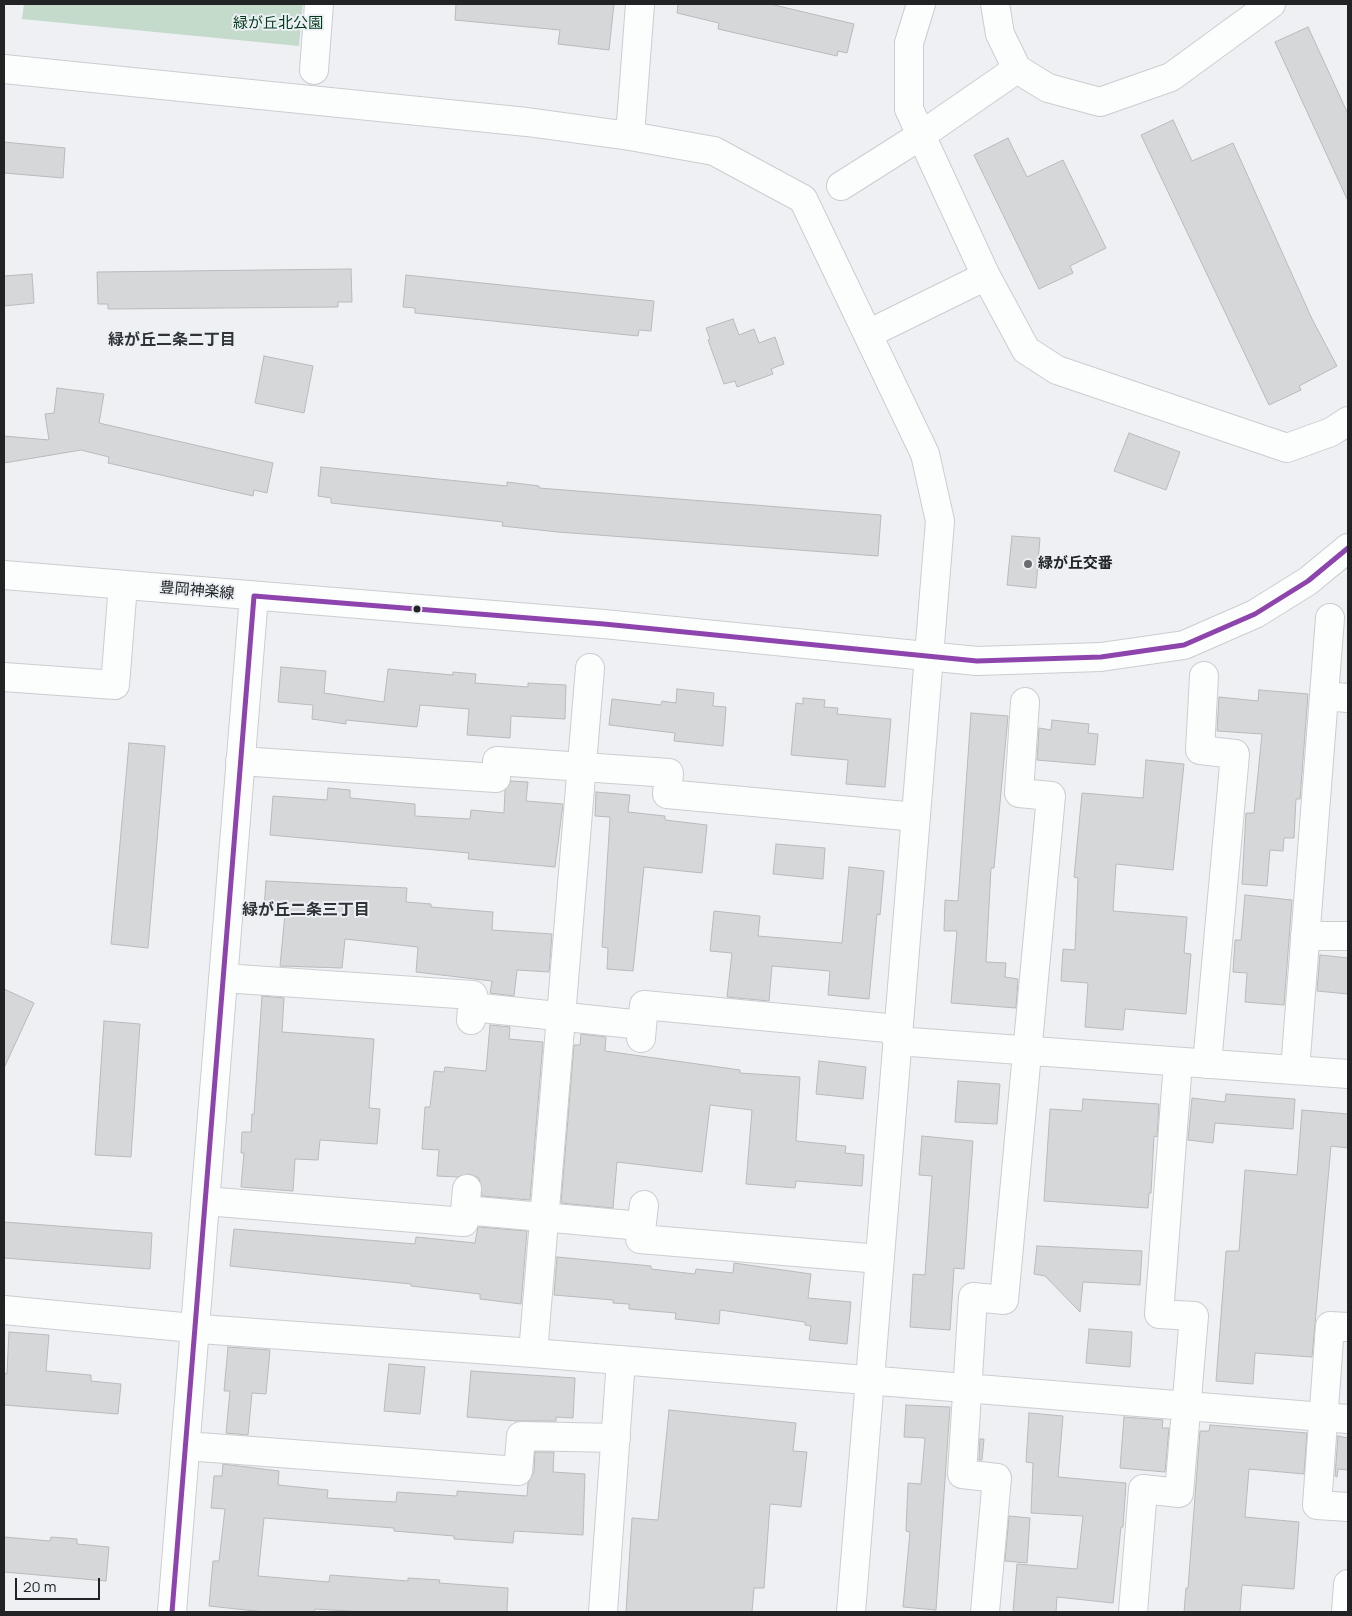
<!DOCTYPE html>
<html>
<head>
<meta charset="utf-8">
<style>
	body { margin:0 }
	#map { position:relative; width:1352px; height:1616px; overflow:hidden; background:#eef0f3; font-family:Manrope,sans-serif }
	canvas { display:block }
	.frame { position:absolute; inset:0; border:5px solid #212324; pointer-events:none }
	.scale { position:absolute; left:15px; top:1578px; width:85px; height:22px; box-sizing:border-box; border:2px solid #212324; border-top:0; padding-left:6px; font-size:15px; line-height:18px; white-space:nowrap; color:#212324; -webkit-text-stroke:4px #ecf0f5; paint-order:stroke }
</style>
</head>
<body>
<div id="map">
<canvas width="1352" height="1616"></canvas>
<div class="frame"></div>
<div class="scale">20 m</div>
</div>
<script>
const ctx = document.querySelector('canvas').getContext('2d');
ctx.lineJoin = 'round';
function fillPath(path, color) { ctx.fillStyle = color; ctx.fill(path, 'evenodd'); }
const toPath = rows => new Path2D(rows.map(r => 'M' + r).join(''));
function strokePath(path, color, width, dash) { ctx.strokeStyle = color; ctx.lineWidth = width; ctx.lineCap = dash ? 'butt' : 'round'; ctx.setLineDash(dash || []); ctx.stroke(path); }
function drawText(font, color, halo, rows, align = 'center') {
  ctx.font = font + ' Manrope,"Noto Sans JP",sans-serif'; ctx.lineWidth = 4; ctx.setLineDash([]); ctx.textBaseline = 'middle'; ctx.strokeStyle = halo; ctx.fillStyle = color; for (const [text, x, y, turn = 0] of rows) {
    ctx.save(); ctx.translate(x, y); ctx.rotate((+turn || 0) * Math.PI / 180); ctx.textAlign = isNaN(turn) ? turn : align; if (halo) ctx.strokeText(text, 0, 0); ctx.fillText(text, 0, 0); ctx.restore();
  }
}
const green = toPath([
	[24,4,303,4,299,46,22,19]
]);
const building = toPath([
	[456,4,614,4,609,50,558,44,560,30,455,20,456,4],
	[678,4,770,4,854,24,847,53,838,51,837,56,718,29,719,23,677,13,678,4],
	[1308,27,1348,114,1348,201,1275,42,1308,27],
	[1173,120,1192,161,1233,143,1312,319,1337,366,1299,386,1301,390,1269,405,1141,135,1173,120],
	[1008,138,1027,177,1063,160,1106,248,1070,266,1073,273,1039,289,974,155,1008,138],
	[4,142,65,148,63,178,4,173,4,142],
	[351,269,352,302,338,302,338,307,108,309,108,304,98,304,97,272,351,269],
	[32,274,34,303,4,306,4,276,32,274],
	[406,275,654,301,651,331,639,330,638,336,415,313,415,308,403,307,406,275],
	[733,319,739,335,754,329,759,343,775,337,784,364,771,369,773,374,737,387,735,381,724,384,708,340,710,339,706,328,733,319],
	[264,356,313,366,304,413,255,403,264,356],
	[57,388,104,394,99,423,273,463,267,493,254,490,253,496,108,463,109,457,81,450,4,463,4,436,49,440,45,414,54,413,57,388],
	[1129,433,1180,452,1166,490,1114,471,1129,433],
	[321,467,507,486,507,482,539,486,539,488,881,515,878,556,558,532,502,526,503,522,331,503,331,498,318,496,321,467],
	[1012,536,1040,538,1036,588,1007,585,1012,536],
	[281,667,326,671,324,693,384,702,388,669,453,675,453,672,476,674,475,683,528,687,528,683,566,685,565,719,511,716,510,738,467,735,469,709,420,705,417,727,346,720,346,724,312,719,313,705,278,702,281,667],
	[677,689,714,693,713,706,726,707,723,746,674,741,675,733,609,725,612,699,661,705,662,701,676,703,677,689],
	[1259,690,1308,694,1300,799,1296,799,1294,838,1284,838,1283,851,1270,850,1267,886,1242,884,1246,813,1254,813,1262,734,1217,731,1219,697,1258,701,1259,690],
	[803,698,825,700,824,707,838,708,837,714,891,719,885,787,846,784,848,760,791,755,796,703,803,704,803,698],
	[971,713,1008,716,994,868,991,868,986,962,1006,963,1005,977,1018,979,1016,1008,951,1003,957,931,944,931,945,900,958,901,971,713],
	[1052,720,1089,724,1088,733,1098,734,1095,765,1037,760,1039,728,1051,730,1052,720],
	[129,743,165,746,148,948,111,944,129,743],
	[1146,760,1184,764,1173,870,1116,864,1113,911,1187,917,1184,953,1191,954,1186,1014,1125,1009,1123,1030,1085,1027,1088,983,1061,981,1063,949,1075,950,1078,878,1074,877,1082,793,1143,798,1146,760],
	[511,781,528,782,526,801,563,804,555,867,468,859,469,853,270,835,273,796,327,800,328,788,350,790,350,798,415,804,415,816,470,819,471,810,504,813,505,790,511,781],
	[596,792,630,795,628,812,665,816,665,820,707,825,702,873,644,867,633,971,607,969,608,948,602,947,610,817,595,816,596,792],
	[776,844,825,848,823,879,773,874,776,844],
	[849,867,884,871,880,915,877,914,869,999,828,995,830,971,772,966,769,1001,727,997,732,953,710,951,714,911,760,916,758,936,842,943,849,867],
	[266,881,407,888,406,902,431,904,431,907,493,912,492,930,552,934,549,972,517,970,514,996,490,993,492,981,416,972,418,947,345,939,342,968,280,966,285,914,282,914,282,909,264,908,266,881],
	[1245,895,1292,900,1284,1005,1245,1002,1247,973,1233,972,1235,940,1241,940,1245,895],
	[1320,955,1348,958,1348,994,1317,991,1320,955],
	[4,989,34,1003,4,1068,4,989],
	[262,996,284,998,282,1032,374,1039,369,1108,380,1109,377,1144,320,1140,318,1160,295,1159,293,1191,241,1187,244,1153,241,1153,242,1132,251,1132,252,1114,254,1114,262,996],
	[104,1021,140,1024,131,1157,95,1155,104,1021],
	[490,1025,510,1027,509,1039,543,1042,530,1200,482,1196,479,1178,469,1174,458,1177,437,1176,439,1150,422,1149,425,1107,430,1107,434,1071,444,1072,445,1067,486,1071,490,1025],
	[581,1034,606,1037,605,1051,740,1070,740,1073,800,1077,796,1141,846,1146,845,1153,864,1155,862,1186,796,1181,795,1188,746,1184,752,1110,710,1105,702,1172,617,1162,613,1208,561,1203,574,1045,580,1045,581,1034],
	[819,1061,866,1067,863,1099,816,1094,819,1061],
	[958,1081,1000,1084,997,1124,955,1122,958,1081],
	[1226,1094,1295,1099,1293,1129,1215,1123,1213,1143,1188,1140,1192,1098,1225,1102,1226,1094],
	[1083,1099,1159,1104,1157,1137,1154,1136,1151,1193,1149,1193,1148,1208,1044,1201,1050,1109,1082,1111,1083,1099],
	[1302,1110,1348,1114,1348,1148,1331,1146,1312,1357,1255,1353,1253,1384,1216,1381,1226,1251,1239,1251,1245,1170,1297,1175,1302,1110],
	[922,1136,973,1141,964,1269,954,1268,950,1330,910,1327,913,1274,925,1275,932,1176,919,1175,922,1136],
	[4,1222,152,1233,150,1269,4,1258,4,1222],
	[478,1227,527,1231,521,1304,480,1299,480,1294,411,1286,411,1284,230,1266,234,1229,415,1244,416,1237,475,1243,478,1227],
	[1037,1246,1142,1251,1140,1285,1083,1282,1080,1312,1045,1276,1034,1274,1037,1246],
	[557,1257,651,1266,651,1269,695,1274,696,1269,733,1273,734,1263,811,1274,808,1298,851,1302,847,1344,809,1340,811,1326,805,1325,805,1322,720,1310,719,1324,675,1319,676,1313,629,1309,629,1304,613,1303,613,1300,554,1295,557,1257],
	[1089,1329,1132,1332,1130,1367,1086,1363,1089,1329],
	[9,1332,49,1335,46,1371,91,1375,91,1381,121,1384,118,1414,4,1405,4,1373,7,1374,9,1332],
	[228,1347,270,1350,266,1394,252,1393,248,1435,226,1433,230,1391,224,1391,228,1347],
	[389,1364,425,1367,420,1414,384,1411,389,1364],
	[471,1371,575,1378,573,1418,556,1417,556,1421,517,1421,467,1417,471,1371],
	[906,1405,950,1407,936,1610,903,1607,910,1532,906,1531,908,1483,921,1484,925,1438,904,1437,906,1405],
	[669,1410,796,1423,793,1451,807,1452,801,1507,770,1504,764,1588,754,1588,752,1612,626,1612,632,1518,658,1520,669,1410],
	[1029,1413,1063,1416,1058,1477,1126,1483,1123,1527,1121,1527,1113,1603,1057,1597,1056,1612,1013,1612,1017,1564,1077,1569,1083,1516,1031,1513,1033,1463,1026,1462,1029,1413],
	[1124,1417,1163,1420,1162,1428,1169,1428,1165,1472,1120,1468,1124,1417],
	[1210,1425,1307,1433,1304,1474,1249,1469,1245,1517,1299,1522,1294,1589,1242,1585,1240,1612,1184,1612,1186,1588,1188,1588,1200,1431,1209,1431,1210,1425],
	[1338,1436,1348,1438,1348,1470,1338,1469,1337,1477,1335,1476,1338,1436],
	[980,1439,984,1439,982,1460,979,1460,980,1439],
	[535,1452,554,1452,553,1472,585,1474,583,1535,514,1531,513,1543,454,1539,454,1536,394,1531,394,1528,264,1518,258,1576,329,1582,330,1575,408,1581,408,1578,440,1580,439,1583,508,1588,507,1612,364,1612,315,1609,314,1612,265,1612,209,1606,213,1561,219,1561,225,1509,211,1508,214,1476,222,1476,223,1464,279,1471,278,1485,328,1490,327,1498,396,1502,397,1492,457,1496,457,1491,527,1496,528,1483,534,1472,535,1452],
	[1009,1516,1030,1518,1027,1563,1005,1561,1009,1516],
	[4,1537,50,1541,51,1537,77,1539,77,1544,109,1547,106,1581,4,1572,4,1537]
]);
const minor = toPath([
	[921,4,909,43,909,109,986,276,1026,350,1057,370,1287,448,1331,432,1348,421],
	[995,4,1000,34,1017,69,1048,88,1100,102,1171,77,1271,4],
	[4,69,527,122,630,136,714,151,803,199,925,454,940,521,851,1612],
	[314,70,319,4],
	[630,136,640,4],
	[841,186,920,136,1017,69],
	[868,334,986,276],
	[4,575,604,624,977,661,1101,657,1184,645,1255,614,1308,581,1348,548],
	[1204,676,1200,750,1235,754,1207,1064],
	[4,677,115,685,123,585],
	[1324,696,1348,698],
	[240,761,496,778,497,761,669,773,667,794,916,817],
	[1305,936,1348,936],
	[223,978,473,995,471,1020],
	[472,1007,642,1025],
	[641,1038,644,1005,898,1029],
	[897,1041,1348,1074],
	[1295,1070,1330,618],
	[205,1201,464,1222,467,1189],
	[644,1205,640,1239,880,1259],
	[465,1210,641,1226],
	[4,1310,214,1330,533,1353,1348,1419],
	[1348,1327,1330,1326,1317,1505,1348,1507],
	[533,1353,590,668],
	[186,1446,518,1471,521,1436,616,1438],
	[172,1612,254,596],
	[603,1612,621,1360],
	[985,1612,997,1478,962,1474,973,1297,1004,1300,1051,796,1019,793,1025,702],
	[1133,1612,1143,1489,1179,1493,1194,1316,1159,1314,1178,1062],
	[1346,1612,1348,1584]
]);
const bus1 = toPath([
	[172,1612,254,596,604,624,977,661,1101,657,1184,645,1255,614,1308,581,1348,548]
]);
const markers = [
	[1028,564,5,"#696b6c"],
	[417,609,4.5,"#212324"]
];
const parkNames = [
	["緑が丘北公園",278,24]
];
const poiNames = [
	["緑が丘交番",1038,564]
];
const streetNames = [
	["豊岡神楽線",197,591,5]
];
const neighbourhoodNames = [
	["緑が丘二条二丁目",172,341],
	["緑が丘二条三丁目",306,911]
];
fillPath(green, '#c4dacb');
fillPath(building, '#d5d7d8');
strokePath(building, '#b8babb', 1);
strokePath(minor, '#cccdd0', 30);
strokePath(minor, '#fcfdfd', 28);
strokePath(bus1, '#8e44ad', 5);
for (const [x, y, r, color] of markers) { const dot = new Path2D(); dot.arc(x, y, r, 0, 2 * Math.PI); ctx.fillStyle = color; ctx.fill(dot); strokePath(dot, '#ecf0f5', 2); }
drawText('15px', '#003a19', '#ecf0f5', parkNames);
drawText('bold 15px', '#212324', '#ecf0f5', poiNames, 'left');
drawText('15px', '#212324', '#ecf0f5', streetNames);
drawText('bold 16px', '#2f3236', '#ecf0f5', neighbourhoodNames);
</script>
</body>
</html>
